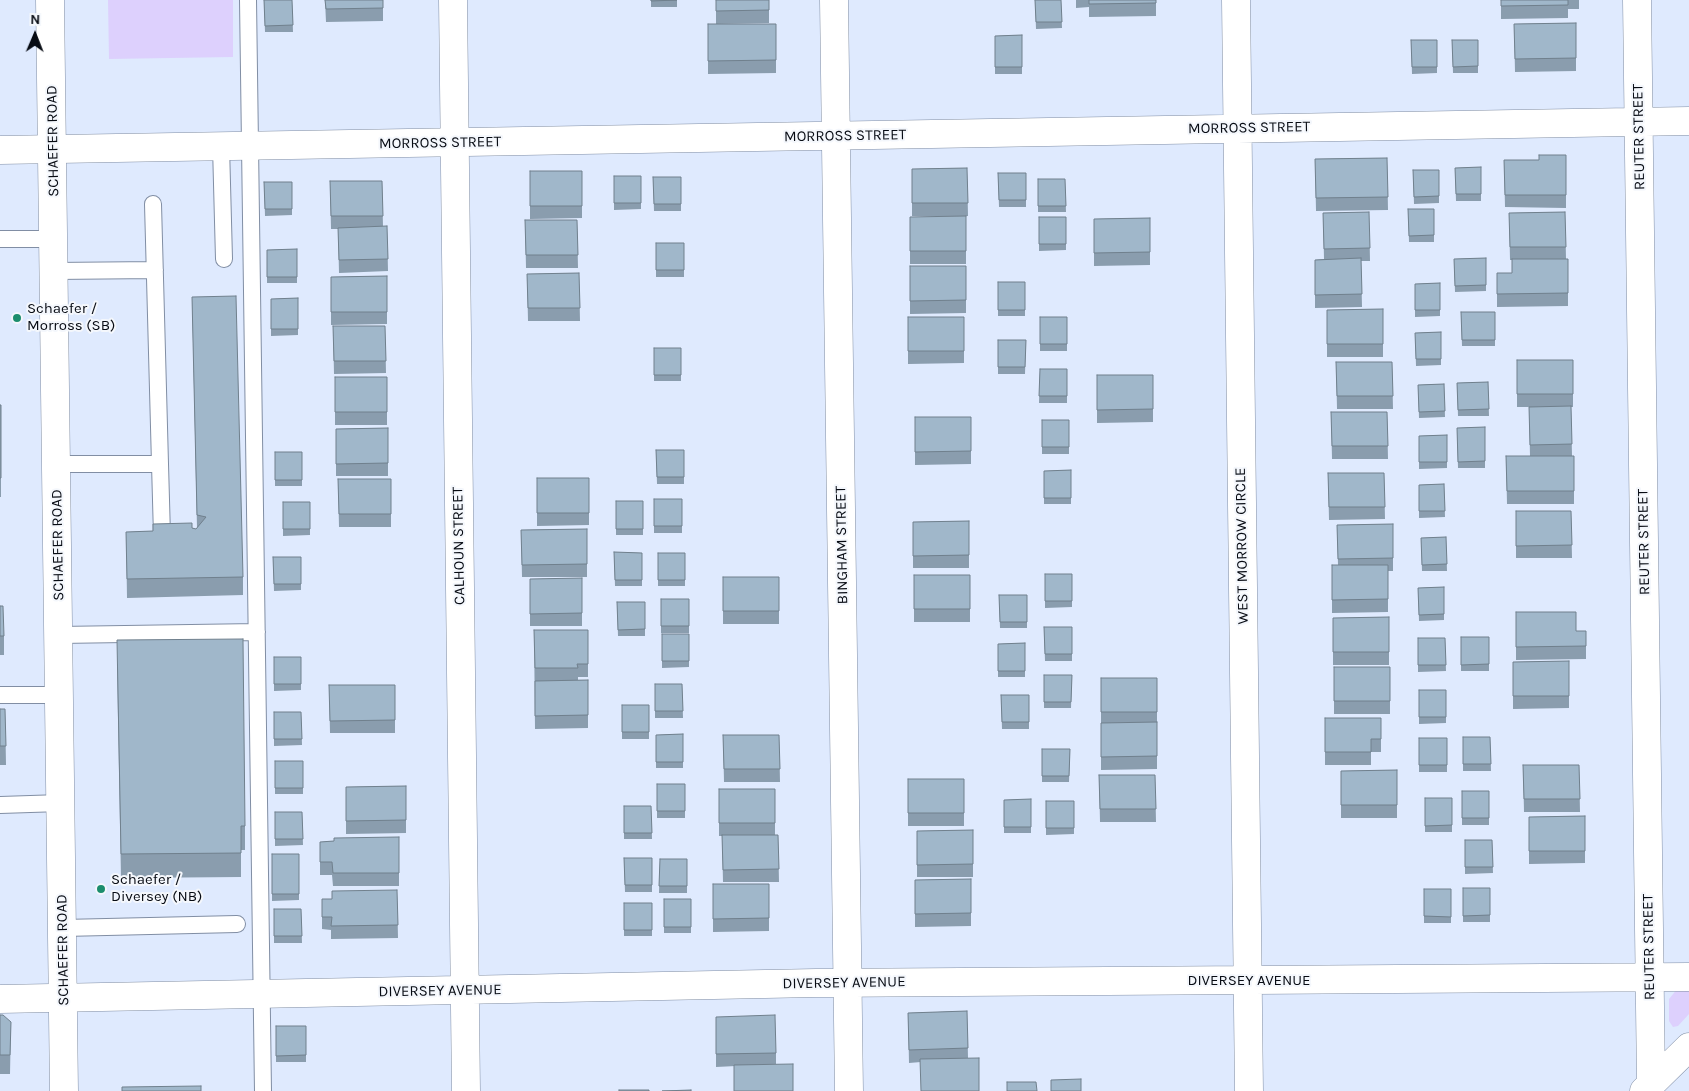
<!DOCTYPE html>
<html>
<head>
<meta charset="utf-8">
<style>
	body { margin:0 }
	#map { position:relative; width:1689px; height:1091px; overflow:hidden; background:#dfeafe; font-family:Karla,sans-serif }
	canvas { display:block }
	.north { position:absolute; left:10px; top:10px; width:50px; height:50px; -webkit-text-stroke:4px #f4f7fc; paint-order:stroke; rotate:1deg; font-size:14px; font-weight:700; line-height:20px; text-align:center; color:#070b13 }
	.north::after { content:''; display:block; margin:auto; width:18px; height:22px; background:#070b13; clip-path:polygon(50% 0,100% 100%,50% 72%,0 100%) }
</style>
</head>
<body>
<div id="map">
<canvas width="1689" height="1091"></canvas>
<div class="north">N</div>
</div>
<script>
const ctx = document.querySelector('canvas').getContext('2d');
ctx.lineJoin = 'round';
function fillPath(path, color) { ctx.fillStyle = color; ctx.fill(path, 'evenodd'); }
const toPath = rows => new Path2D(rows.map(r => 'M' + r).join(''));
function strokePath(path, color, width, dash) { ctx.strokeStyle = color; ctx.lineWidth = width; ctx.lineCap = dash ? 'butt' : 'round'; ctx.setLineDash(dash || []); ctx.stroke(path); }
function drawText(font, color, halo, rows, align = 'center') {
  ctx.font = font + ' Karla,sans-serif'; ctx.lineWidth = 4; ctx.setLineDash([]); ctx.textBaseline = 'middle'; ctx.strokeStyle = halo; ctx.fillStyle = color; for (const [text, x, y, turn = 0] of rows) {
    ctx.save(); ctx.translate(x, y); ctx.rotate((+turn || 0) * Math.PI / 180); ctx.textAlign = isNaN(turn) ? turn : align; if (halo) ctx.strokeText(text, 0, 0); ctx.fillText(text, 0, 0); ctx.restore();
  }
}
const green = toPath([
	[108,0,233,0,233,57,109,59],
	[1689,981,1689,1014,1678,1026,1673,1027,1669,1021,1669,999,1682,983]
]);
const service = toPath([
	[248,0,263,1091],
	[221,146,224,259],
	[0,239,54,239],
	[54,271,155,270],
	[57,464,160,464,153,204],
	[160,464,162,536],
	[59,635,257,632],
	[0,695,60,695],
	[0,805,61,803],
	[63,928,237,924]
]);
const minor = toPath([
	[453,0,466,1091],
	[834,0,849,1091],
	[1236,0,1249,1091],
	[1637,0,1651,1083],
	[0,150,1689,121],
	[0,999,816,983,1689,977],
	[1644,1091,1689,1047]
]);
const secondary = toPath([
	[50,0,64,1091]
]);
const wall = toPath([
	[264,0,292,0,293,32,265,32],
	[325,0,383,8,383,21,326,22],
	[651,0,677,0,677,7,651,7],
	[716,0,769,0,769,23,716,24],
	[1035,0,1061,0,1062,28,1036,29],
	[1076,0,1156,0,1156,16,1089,17,1089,7,1076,8],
	[1501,0,1579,0,1579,9,1568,9,1568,18,1501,19],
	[1576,23,1576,71,1515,72,1514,24],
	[708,24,776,24,776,73,708,74],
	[1022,35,1022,74,995,74,995,36],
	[1411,40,1437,40,1437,73,1412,74],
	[1452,40,1478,40,1478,73,1453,73],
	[1566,155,1566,208,1505,207,1504,160,1539,160],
	[1387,158,1388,210,1316,211,1315,159],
	[1481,167,1481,201,1456,201,1455,168],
	[967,168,968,216,912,216,912,169],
	[1413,170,1439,170,1439,203,1414,204],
	[530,171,582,171,582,218,530,219],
	[998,173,1026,173,1026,207,999,207],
	[614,176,641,176,641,209,614,210],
	[653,177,681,177,681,211,654,211],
	[1038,179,1065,179,1066,212,1038,212],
	[330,181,382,181,383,227,387,226,388,271,339,273,338,229,331,229],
	[264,182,292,182,292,215,265,216],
	[1408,209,1434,209,1434,242,1409,242],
	[1369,212,1370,261,1361,261,1362,307,1315,308,1315,260,1324,259,1323,213],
	[1565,212,1566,259,1568,259,1568,306,1497,307,1497,273,1512,273,1512,260,1510,260,1509,213],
	[966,216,966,264,910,264,910,217],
	[1039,217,1066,217,1066,250,1039,251],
	[1150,218,1150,265,1094,266,1094,219],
	[525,220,577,220,578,268,526,268],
	[656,243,684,243,684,277,656,277],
	[297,249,297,283,267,283,267,250],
	[1486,258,1486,291,1455,292,1454,259],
	[910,266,966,266,966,313,910,314],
	[579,273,580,321,528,321,527,274],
	[387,276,387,324,331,325,331,277],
	[998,282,1025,282,1025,316,998,316],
	[1440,283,1440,316,1415,317,1415,284],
	[192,297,243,577,243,595,127,598,126,532,153,531,192,528,196,529,197,528],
	[298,298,298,335,271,336,271,299],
	[1383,309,1383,357,1327,357,1327,310],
	[1461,312,1495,312,1495,346,1462,346],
	[908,317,964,317,964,363,908,364],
	[1040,317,1067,317,1067,351,1040,351],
	[333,326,385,326,386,373,334,374],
	[1441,332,1441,365,1416,366,1415,333],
	[998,340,1026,340,1025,374,998,374],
	[654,348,681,348,681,381,654,381],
	[1517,360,1573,360,1573,407,1571,407,1572,456,1574,456,1574,504,1507,504,1506,456,1530,456,1529,407,1557,407,1517,407],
	[1336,362,1392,362,1393,409,1337,409],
	[1040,369,1067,369,1067,403,1039,403],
	[1097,375,1153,375,1153,422,1097,423],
	[335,377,387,377,387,425,335,425],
	[1488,382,1489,416,1458,416,1457,383],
	[1444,384,1445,417,1419,418,1418,385],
	[0,405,1,478,1,497,0,497],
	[1331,412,1387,412,1388,459,1332,459],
	[915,417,971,417,971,464,915,465],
	[1042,420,1069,420,1069,454,1042,454],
	[1485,427,1485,468,1458,468,1457,428],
	[388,428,388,476,336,476,336,429],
	[1447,435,1447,468,1419,469,1419,436],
	[656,450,684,450,684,484,657,484],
	[275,452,302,452,302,486,275,486],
	[1071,470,1071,504,1044,504,1044,471],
	[1328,473,1384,473,1385,519,1329,520],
	[537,478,589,478,589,525,537,526],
	[338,479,391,479,391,527,339,527],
	[1444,484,1445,517,1419,518,1419,485],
	[654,499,682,499,682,533,654,533],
	[616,501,643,501,643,535,616,535],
	[283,502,310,502,310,535,283,536],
	[1516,511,1571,511,1572,558,1516,558],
	[969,521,969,568,913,568,913,522],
	[1393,524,1393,571,1388,571,1388,612,1332,613,1332,565,1338,565,1337,525],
	[587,529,587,577,522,577,521,530],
	[1446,537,1447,571,1422,571,1421,538],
	[614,552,642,553,642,586,615,586],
	[658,553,685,553,685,586,658,586],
	[273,557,301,557,301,590,274,591],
	[1045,574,1072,574,1072,607,1045,608],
	[914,575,970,575,970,622,914,622],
	[723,577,779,577,779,624,723,624],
	[582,578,582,626,530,626,530,579],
	[1444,587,1444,620,1419,621,1418,588],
	[999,595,1027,595,1027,628,1000,628],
	[661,599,689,599,689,633,661,633],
	[617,602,645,602,645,636,618,636],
	[0,606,4,636,4,655,0,655],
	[1516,612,1576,631,1586,631,1586,659,1516,660],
	[1389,617,1389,665,1333,665,1333,618],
	[1044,627,1072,627,1072,661,1045,661],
	[534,630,588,630,588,677,578,677,578,680,588,680,588,728,535,729],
	[662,634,689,634,689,667,662,668],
	[1461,637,1489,637,1489,671,1461,671],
	[1418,638,1445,638,1446,671,1418,672],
	[1025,643,1025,677,998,677,998,644],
	[274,657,301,657,301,690,274,691],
	[1569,661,1569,708,1513,709,1513,662],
	[117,664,245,826,245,850,241,850,241,877,121,878],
	[1334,667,1390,667,1390,714,1334,714],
	[1044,675,1072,675,1071,708,1044,708],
	[1101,678,1157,678,1157,769,1101,770],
	[655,684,682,684,683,718,655,718],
	[329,685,395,685,395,733,330,733],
	[1419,690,1446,690,1446,723,1419,724],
	[1001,695,1029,695,1029,729,1002,729],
	[622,705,649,705,649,739,622,739],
	[0,709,5,709,6,765,0,765],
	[274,712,301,712,302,745,274,746],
	[1325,718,1381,718,1381,752,1371,752,1371,765,1325,765],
	[683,734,683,768,656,768,656,735],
	[723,735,779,735,780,782,724,782],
	[1463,737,1490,737,1491,771,1463,771],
	[1419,738,1447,738,1447,772,1419,772],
	[1042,749,1070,749,1069,782,1042,782],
	[275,761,303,761,303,794,275,794],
	[1523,765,1579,765,1580,812,1524,812],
	[1397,770,1397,818,1341,818,1341,771],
	[1099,775,1155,775,1156,822,1100,822],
	[908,779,964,779,964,826,908,826],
	[657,784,685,784,685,818,657,818],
	[406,786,406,833,346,834,346,787],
	[719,789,775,789,775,835,778,835,779,882,723,882,722,836,719,836],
	[1462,791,1489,791,1489,825,1462,825],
	[1425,798,1452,798,1452,832,1425,832],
	[1031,799,1031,833,1004,833,1004,800],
	[1046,801,1074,801,1074,834,1046,835],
	[624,806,651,806,652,839,624,839],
	[275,812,302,812,303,845,275,846],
	[1585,816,1585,863,1529,864,1529,817],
	[973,830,973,877,917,877,917,831],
	[399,837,399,886,333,886,332,875,320,875,320,842],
	[1465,840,1492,840,1493,873,1465,874],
	[272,854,299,854,299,900,272,901],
	[624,858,652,858,652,892,625,892],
	[660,859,687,859,687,893,659,893],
	[971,879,971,926,915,927,915,880],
	[713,884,769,884,769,931,713,932],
	[1463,888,1490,888,1490,922,1463,922],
	[1424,889,1451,889,1451,923,1424,923],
	[397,890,398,938,331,939,331,930,322,929,322,899,332,899],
	[664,899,691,899,691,933,664,933],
	[624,903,652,903,652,936,624,936],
	[274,909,301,909,302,943,274,943],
	[967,1011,968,1058,909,1063,908,1013],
	[0,1015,11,1022,10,1074,0,1074],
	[716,1017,776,1053,776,1064,716,1067],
	[276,1026,306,1026,306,1062,276,1062]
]);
const building = toPath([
	[264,0,292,0,293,25,265,26,264,0],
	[325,0,383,0,383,8,326,9,325,0],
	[651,0,677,0,651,1,651,0],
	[716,0,769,0,769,10,716,11,716,0],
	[1035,0,1061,0,1062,22,1036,22,1035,0],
	[1089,0,1156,0,1156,3,1089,4,1089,0],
	[1501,0,1568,0,1568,5,1501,6,1501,0],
	[1576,23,1576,58,1515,59,1514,24,1576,23],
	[708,24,776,24,776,60,708,61,708,24],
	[1022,35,1022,67,995,67,995,36,1022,35],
	[1411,40,1437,40,1437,67,1412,67,1411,40],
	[1452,40,1478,40,1478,66,1453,67,1452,40],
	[1539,155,1566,155,1566,195,1505,195,1504,160,1539,160,1539,155],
	[1387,158,1388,197,1316,198,1315,159,1387,158],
	[1481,167,1481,194,1456,194,1455,168,1481,167],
	[967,168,968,203,912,203,912,169,967,168],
	[1413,170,1439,170,1439,196,1414,197,1413,170],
	[530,171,582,171,582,206,530,206,530,171],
	[998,173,1026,173,1026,200,999,200,998,173],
	[614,176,641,176,641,203,614,203,614,176],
	[653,177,681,177,681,204,654,204,653,177],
	[1038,179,1065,179,1066,206,1038,206,1038,179],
	[330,181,382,181,383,216,331,216,330,181],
	[264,182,292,182,292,209,265,209,264,182],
	[1408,209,1434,209,1434,235,1409,236,1408,209],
	[1369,212,1370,248,1324,249,1323,213,1369,212],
	[1565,212,1566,247,1510,247,1509,213,1565,212],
	[966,216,966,251,910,251,910,217,966,216],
	[1039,217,1066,217,1066,244,1039,244,1039,217],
	[1150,218,1150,252,1094,253,1094,219,1150,218],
	[525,220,577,220,578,255,526,255,525,220],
	[387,226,388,259,339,260,338,228,387,226],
	[656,243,684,243,684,270,656,270,656,243],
	[297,249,297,277,267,277,267,250,297,249],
	[1361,258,1362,294,1315,295,1315,260,1361,258],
	[1486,258,1486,285,1455,286,1454,259,1486,258],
	[1512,259,1568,259,1568,293,1497,294,1497,273,1512,273,1512,259],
	[910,266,966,266,966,300,910,301,910,266],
	[579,273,580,308,528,308,527,274,579,273],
	[387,276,387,312,331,312,331,277,387,276],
	[998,282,1025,282,1025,310,998,310,998,282],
	[1440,283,1440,310,1415,310,1415,284,1440,283],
	[236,296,243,577,127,579,126,532,153,531,153,524,192,523,192,528,196,529,206,517,197,515,192,297,236,296],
	[298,298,298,329,271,329,271,299,298,298],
	[1383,309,1383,344,1327,344,1327,310,1383,309],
	[1461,312,1495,312,1495,340,1462,340,1461,312],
	[908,317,964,317,964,351,908,351,908,317],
	[1040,317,1067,317,1067,344,1040,344,1040,317],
	[333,326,385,326,386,361,334,361,333,326],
	[1441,332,1441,359,1416,359,1415,333,1441,332],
	[998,340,1026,340,1025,367,998,367,998,340],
	[654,348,681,348,681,375,654,375,654,348],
	[1517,360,1573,360,1573,394,1517,394,1517,360],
	[1336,362,1392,362,1393,396,1337,396,1336,362],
	[1040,369,1067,369,1067,396,1039,396,1040,369],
	[1097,375,1153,375,1153,409,1097,410,1097,375],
	[335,377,387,377,387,412,335,412,335,377],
	[1488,382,1489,409,1458,410,1457,383,1488,382],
	[1444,384,1445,411,1419,412,1418,385,1444,384],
	[0,405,1,405,1,478,0,478,0,405],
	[1571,406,1572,444,1530,445,1529,407,1571,406],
	[1331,412,1387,412,1388,446,1332,446,1331,412],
	[915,417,971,417,971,451,915,452,915,417],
	[1042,420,1069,420,1069,447,1042,447,1042,420],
	[1485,427,1485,461,1458,462,1457,428,1485,427],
	[388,428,388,463,336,464,336,429,388,428],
	[1447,435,1447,462,1419,462,1419,436,1447,435],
	[656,450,684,450,684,477,657,477,656,450],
	[275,452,302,452,302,480,275,480,275,452],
	[1506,456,1574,456,1574,491,1507,491,1506,456],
	[1071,470,1071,498,1044,498,1044,471,1071,470],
	[1328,473,1384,473,1385,507,1329,507,1328,473],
	[537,478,589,478,589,513,537,513,537,478],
	[338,479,391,479,391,514,339,514,338,479],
	[1444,484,1445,511,1419,511,1419,485,1444,484],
	[654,499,682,499,682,526,654,526,654,499],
	[616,501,643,501,643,529,616,529,616,501],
	[283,502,310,502,310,529,283,529,283,502],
	[1516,511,1571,511,1572,545,1516,546,1516,511],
	[969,521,969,555,913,556,913,522,969,521],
	[1393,524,1393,558,1338,559,1337,525,1393,524],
	[587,529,587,564,522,565,521,530,587,529],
	[1446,537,1447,564,1422,565,1421,538,1446,537],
	[614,552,642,553,642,580,615,580,614,552],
	[658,553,685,553,685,580,658,580,658,553],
	[273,557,301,557,301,584,274,584,273,557],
	[1332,565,1388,565,1388,599,1332,600,1332,565],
	[1045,574,1072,574,1072,601,1045,601,1045,574],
	[914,575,970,575,970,609,914,609,914,575],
	[723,577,779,577,779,611,723,611,723,577],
	[582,578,582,613,530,614,530,579,582,578],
	[1444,587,1444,614,1419,615,1418,588,1444,587],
	[999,595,1027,595,1027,622,1000,622,999,595],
	[661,599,689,599,689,626,661,626,661,599],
	[617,602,645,602,645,629,618,630,617,602],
	[0,606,3,606,4,636,0,636,0,606],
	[1516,612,1576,612,1576,631,1586,631,1586,646,1516,647,1516,612],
	[1389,617,1389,652,1333,652,1333,618,1389,617],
	[1044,627,1072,627,1072,654,1045,654,1044,627],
	[534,630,588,630,588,664,577,664,578,668,535,668,534,630],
	[662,634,689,634,689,661,662,661,662,634],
	[1461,637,1489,637,1489,664,1461,665,1461,637],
	[1418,638,1445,638,1446,665,1418,665,1418,638],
	[243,639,245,826,241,826,241,853,121,854,117,640,243,639],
	[1025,643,1025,671,998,671,998,644,1025,643],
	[274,657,301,657,301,684,274,684,274,657],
	[1569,661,1569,696,1513,696,1513,662,1569,661],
	[1334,667,1390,667,1390,701,1334,701,1334,667],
	[1044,675,1072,675,1071,702,1044,702,1044,675],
	[1101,678,1157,678,1157,712,1101,712,1101,678],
	[588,680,588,715,535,716,535,681,588,680],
	[655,684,682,684,683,711,655,711,655,684],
	[329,685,395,685,395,720,330,721,329,685],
	[1419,690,1446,690,1446,717,1419,717,1419,690],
	[1001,695,1029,695,1029,722,1002,722,1001,695],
	[622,705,649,705,649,732,622,732,622,705],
	[0,709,5,709,6,746,0,746,0,709],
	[274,712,301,712,302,739,274,739,274,712],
	[1325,718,1381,718,1381,739,1371,739,1371,752,1325,752,1325,718],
	[1157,722,1157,756,1101,757,1101,723,1157,722],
	[683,734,683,762,656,762,656,735,683,734],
	[723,735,779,735,780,769,724,769,723,735],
	[1463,737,1490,737,1491,764,1463,764,1463,737],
	[1419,738,1447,738,1447,765,1419,765,1419,738],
	[1042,749,1070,749,1069,776,1042,776,1042,749],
	[275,761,303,761,303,788,275,788,275,761],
	[1523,765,1579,765,1580,799,1524,799,1523,765],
	[1397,770,1397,805,1341,805,1341,771,1397,770],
	[1099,775,1155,775,1156,809,1100,809,1099,775],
	[908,779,964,779,964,813,908,813,908,779],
	[657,784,685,784,685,811,657,811,657,784],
	[406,786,406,820,346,821,346,787,406,786],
	[719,789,775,789,775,823,719,823,719,789],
	[1462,791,1489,791,1489,818,1462,818,1462,791],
	[1425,798,1452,798,1452,825,1425,826,1425,798],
	[1031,799,1031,827,1004,827,1004,800,1031,799],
	[1046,801,1074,801,1074,828,1046,828,1046,801],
	[624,806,651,806,652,833,624,833,624,806],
	[275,812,302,812,303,839,275,839,275,812],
	[1585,816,1585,851,1529,851,1529,817,1585,816],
	[973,830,973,864,917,865,917,831,973,830],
	[722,835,778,835,779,869,723,870,722,835],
	[399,837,399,873,333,873,332,862,320,862,320,842,334,841,334,838,399,837],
	[1465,840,1492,840,1493,867,1465,867,1465,840],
	[272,854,299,854,299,894,272,894,272,854],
	[624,858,652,858,652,885,625,885,624,858],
	[660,859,687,859,687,886,659,886,660,859],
	[971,879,971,913,915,914,915,880,971,879],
	[713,884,769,884,769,918,713,919,713,884],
	[1463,888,1490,888,1490,915,1463,916,1463,888],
	[1424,889,1451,889,1451,917,1424,916,1424,889],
	[397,890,398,925,331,926,332,917,322,917,322,899,332,899,332,891,397,890],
	[664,899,691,899,691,927,664,927,664,899],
	[624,903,652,903,652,930,624,930,624,903],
	[274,909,301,909,302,936,274,936,274,909],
	[967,1011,968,1048,909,1050,908,1013,967,1011],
	[0,1015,3,1015,11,1022,10,1055,0,1055,0,1015],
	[775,1015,776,1053,716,1054,716,1017,775,1015],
	[276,1026,306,1026,306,1055,276,1056,276,1026],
	[979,1058,979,1091,921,1091,920,1059,979,1058],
	[793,1064,793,1091,734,1091,734,1065,793,1064],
	[1081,1079,1081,1091,1051,1091,1051,1080,1081,1079],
	[1007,1082,1036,1082,1037,1091,1007,1091,1007,1082],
	[201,1086,201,1091,122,1091,122,1087,201,1086],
	[619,1090,649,1090,649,1091,619,1091,619,1090],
	[691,1090,691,1091,662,1091,691,1090]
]);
const markers = [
	[17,318,5,"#1b8d6d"],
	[101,889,5,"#1b8d6d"]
];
const streetNames = [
	["MORROSS STREET",1249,128,-1],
	["MORROSS STREET",845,136,-1],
	["REUTER STREET",1639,137,-91],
	["SCHAEFER ROAD",53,141,-91],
	["MORROSS STREET",440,143,-1],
	["REUTER STREET",1644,542,-91],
	["SCHAEFER ROAD",58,545,-91],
	["BINGHAM STREET",842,545,-91],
	["CALHOUN STREET",459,546,-91],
	["WEST MORROW CIRCLE",1242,546,-91],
	["REUTER STREET",1649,947,-91],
	["SCHAEFER ROAD",63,950,-91],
	["DIVERSEY AVENUE",1249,981],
	["DIVERSEY AVENUE",844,983,-1],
	["DIVERSEY AVENUE",440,991,-1]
];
const poiNames = [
	["Schaefer /",27,309],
	["Morross (SB)",27,326],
	["Schaefer /",111,880],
	["Diversey (NB)",111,897]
];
fillPath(green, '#ddd0fd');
strokePath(service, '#818ea4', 18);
strokePath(minor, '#818ea4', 29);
strokePath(secondary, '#818ea4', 29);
strokePath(service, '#fff', 16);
strokePath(minor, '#fff', 28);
strokePath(secondary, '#fff', 28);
fillPath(wall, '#8a9dae');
fillPath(building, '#a0b7ca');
strokePath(building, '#70808d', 1);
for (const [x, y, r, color] of markers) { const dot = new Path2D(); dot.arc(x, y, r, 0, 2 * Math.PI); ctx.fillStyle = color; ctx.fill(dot); strokePath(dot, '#f4f7fc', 2); }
drawText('15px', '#070b13', '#f4f7fc', streetNames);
drawText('15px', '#070b13', '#f4f7fc', poiNames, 'left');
</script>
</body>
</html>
